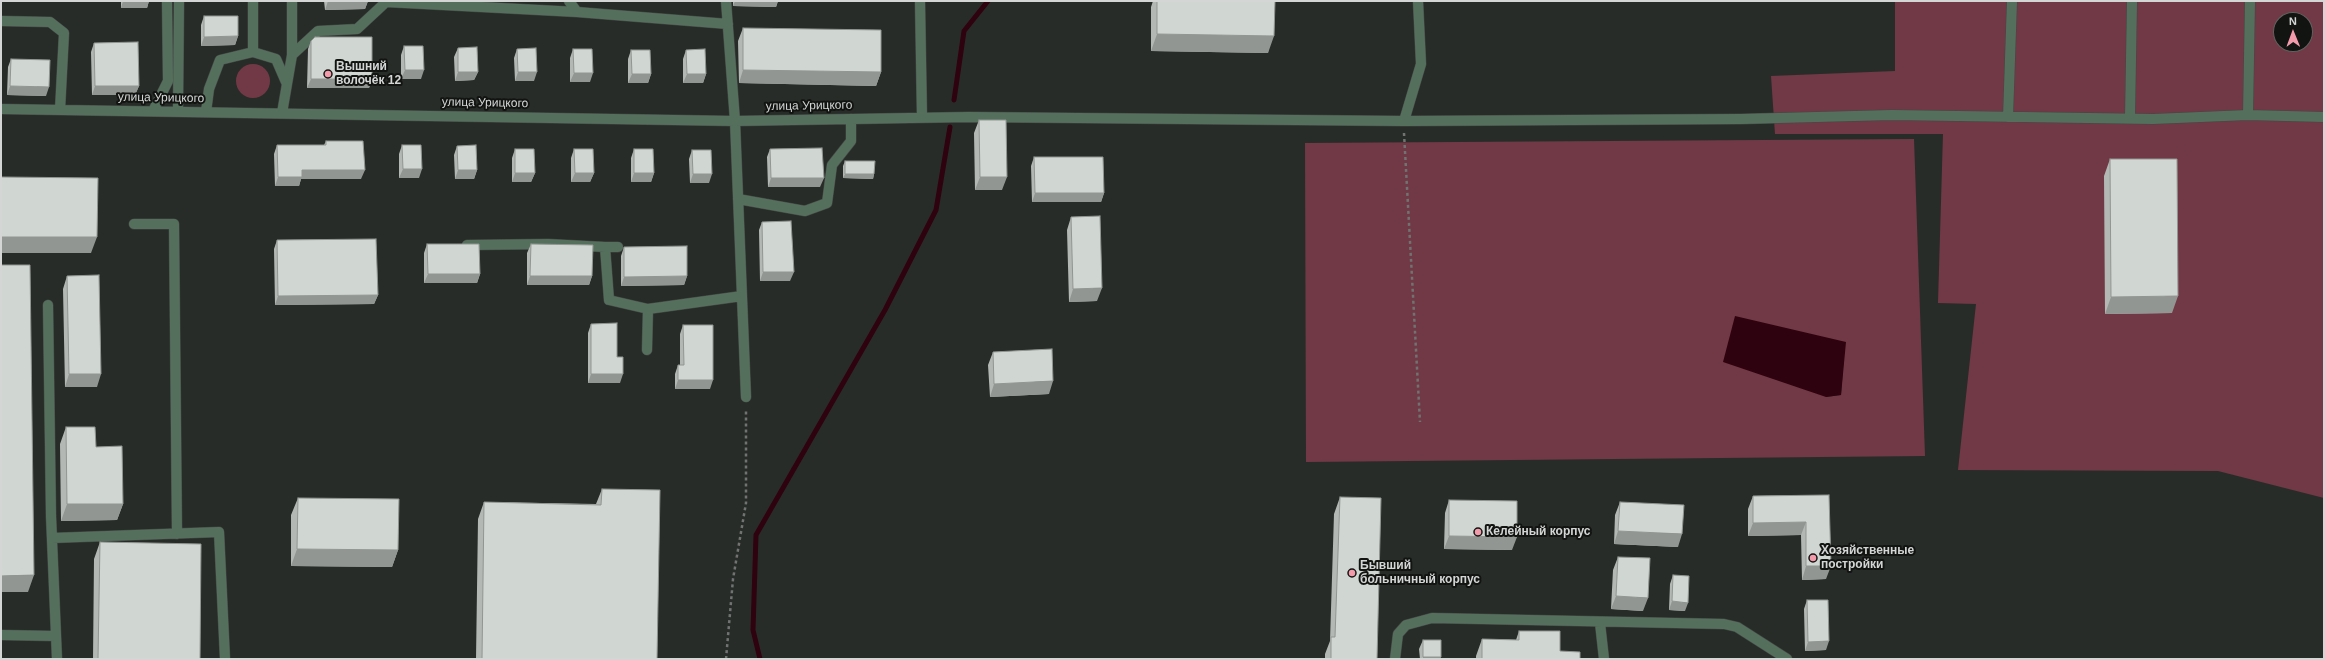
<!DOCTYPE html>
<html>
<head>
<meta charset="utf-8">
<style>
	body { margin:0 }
	#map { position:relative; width:2325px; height:660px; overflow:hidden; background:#282c29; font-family:Helvetica,sans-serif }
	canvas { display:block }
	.frame { position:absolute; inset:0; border:2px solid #d4d6d5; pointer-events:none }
	.north { position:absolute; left:2273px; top:12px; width:40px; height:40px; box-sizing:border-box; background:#121412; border:1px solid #606260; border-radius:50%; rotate:359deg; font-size:11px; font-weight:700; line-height:16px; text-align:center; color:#d4d6d5 }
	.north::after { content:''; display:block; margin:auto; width:14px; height:18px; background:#f39aab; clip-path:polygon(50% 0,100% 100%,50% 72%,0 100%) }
</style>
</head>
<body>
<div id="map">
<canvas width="2325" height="660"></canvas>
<div class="frame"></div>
<div class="north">N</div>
</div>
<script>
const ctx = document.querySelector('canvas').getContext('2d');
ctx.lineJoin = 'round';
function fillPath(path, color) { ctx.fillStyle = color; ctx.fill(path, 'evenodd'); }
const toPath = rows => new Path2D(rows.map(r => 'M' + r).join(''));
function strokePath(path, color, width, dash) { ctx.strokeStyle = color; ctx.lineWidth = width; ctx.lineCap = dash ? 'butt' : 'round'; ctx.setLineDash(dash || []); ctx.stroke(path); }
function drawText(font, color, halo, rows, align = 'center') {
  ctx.font = font + ' Helvetica,sans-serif'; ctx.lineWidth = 4; ctx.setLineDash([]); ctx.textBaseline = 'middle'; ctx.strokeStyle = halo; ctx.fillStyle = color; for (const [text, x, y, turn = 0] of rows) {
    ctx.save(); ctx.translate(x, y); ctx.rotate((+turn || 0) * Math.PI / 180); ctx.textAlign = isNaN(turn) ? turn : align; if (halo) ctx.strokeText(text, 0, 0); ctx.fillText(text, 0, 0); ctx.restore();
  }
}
const green = toPath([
	[1895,1,2324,1,2324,498,2218,471,1958,470,1976,304,1938,303,1943,134,1775,134,1771,76,1895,71],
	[2281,20,2305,20,2305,44,2281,44],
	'236 81a17 17 0 1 1 34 0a17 17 0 1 1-34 0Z',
	[1914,139,1925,456,1306,462,1305,143],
	[1845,342,1841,395,1826,397]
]);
const water = toPath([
	[1735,316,1846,342,1841,395,1826,397,1723,362]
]);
const stream = toPath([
	[954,100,964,31,988,1],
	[760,659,753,630,756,535,885,310,936,210,950,127]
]);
const path = toPath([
	[1404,133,1420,422],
	[726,659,733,579,746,503,746,409]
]);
const minor = toPath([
	[253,1,253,52],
	[569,1,577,12],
	[726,1,735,121,746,397],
	[920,1,922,118],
	[1,21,50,22,64,33,60,110],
	[292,55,292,1],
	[1,109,735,121,969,117,1404,121,1741,119,1892,115,2153,119,2248,115,2324,117],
	[153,111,168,81,167,1],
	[178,111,179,1],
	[206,112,209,89,220,60,253,52,276,59,286,82],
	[282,113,292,55,318,31,357,29,386,2,577,12,728,24],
	[2248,115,2250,1],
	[2008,117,2012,1],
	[2130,118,2132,1],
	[1404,121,1421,64,1418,1],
	[738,199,805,211,827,203,832,165,851,141,851,119],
	[134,224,174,224,177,534],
	[467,245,548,244,605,247],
	[618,247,605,247,609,300,648,309],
	[48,305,51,516,57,659],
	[647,350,648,309,742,296],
	[52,538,219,532,225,659],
	[1600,623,1604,659],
	[1,635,56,636],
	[1395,659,1398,634,1406,625,1432,618,1724,624,1737,627,1787,659]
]);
const wall = toPath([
	[121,1,149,1,147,8,121,8],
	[324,1,368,1,365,9,325,10],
	[733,1,778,1,776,7,733,6],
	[1153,1,1275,1,1268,53,1151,51,1151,7],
	[204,16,238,36,235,45,201,46,201,25],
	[743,28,881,72,876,86,739,83,738,41],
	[311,41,372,79,369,88,307,88,308,49],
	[94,43,139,86,135,95,92,95,91,52],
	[404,46,421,79,401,79,401,55],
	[458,48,478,72,474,80,455,81,454,57],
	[517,49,534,81,515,81,514,58],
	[573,49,590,82,570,82,570,58],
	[631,50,651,74,648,83,628,83,628,59],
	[686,50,706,74,703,83,683,83,683,59],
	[11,59,46,96,7,95,8,67],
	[979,120,1002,190,975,190,974,133],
	[326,141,361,179,301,179,299,186,275,186,274,154,277,145,324,145],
	[402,145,419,178,399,178,399,154],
	[457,146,477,170,474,179,455,179,454,155],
	[515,149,535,173,531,182,512,182,512,158],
	[574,149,594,173,590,182,571,182,571,158],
	[634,149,654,173,651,182,631,182,631,158],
	[770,149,820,187,768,187,767,157],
	[692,150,709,183,690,183,689,159],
	[1034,157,1104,193,1101,202,1032,202,1031,166],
	[2110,159,2172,313,2105,314,2104,176],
	[845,161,874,174,873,179,843,178,843,166],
	[1071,217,1097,301,1069,302,1067,230],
	[762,222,790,281,760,281,759,230],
	[277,240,378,295,374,304,275,305,274,249],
	[427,244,480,274,477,283,424,283,424,253],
	[531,244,592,276,589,285,527,285,527,253],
	[624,247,687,276,684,285,621,286,621,256],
	[67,276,97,387,65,387,63,289],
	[591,324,617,357,620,383,588,383,588,333],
	[683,325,710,389,675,389,675,374,678,365,680,365,680,334],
	[993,352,1049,394,990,397,988,365],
	[66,427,96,447,123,504,117,520,61,521,60,444],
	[602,489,657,659,476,659,478,519,484,502,596,504],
	[1829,495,1826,579,1802,580,1801,535,1748,536,1748,509,1753,496],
	[1340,497,1377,659,1325,659,1325,654,1330,641,1334,514],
	[298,498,398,550,392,567,291,566,291,515],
	[1449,500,1512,550,1444,549,1445,513],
	[1620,502,1678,547,1614,544,1615,515],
	[100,542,200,659,93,659,94,559],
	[1618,557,1643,611,1611,609,1613,570],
	[1673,575,1685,611,1669,610,1670,584],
	[1807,600,1826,650,1805,651,1804,609],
	[1519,631,1560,651,1580,659,1476,659,1476,656,1482,639,1516,640],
	[1423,640,1440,659,1420,659,1419,649]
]);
const shadedWall = toPath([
	[123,1,149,1,147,8,121,8],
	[328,1,368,1,365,9,325,10],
	[632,1,684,1,683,2,632,2],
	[735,1,778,1,776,7,733,6],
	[1157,34,1274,36,1268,53,1151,51],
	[238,36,235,45,201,46,204,37],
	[405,70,424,70,421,79,401,79],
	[743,70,881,72,876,86,739,83],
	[458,72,478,72,474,80,455,81],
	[518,72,537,72,534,81,515,81],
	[574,73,593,73,590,82,570,82],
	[632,74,651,74,648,83,628,83],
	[687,74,706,74,703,83,683,83],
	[311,79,372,79,369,88,307,88],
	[10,86,49,87,46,96,7,95],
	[95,86,139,86,135,95,92,95],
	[403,169,422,169,419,178,399,178],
	[302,170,365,170,361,179,301,179,299,186,275,186,278,177],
	[458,170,477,170,474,179,455,179],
	[515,173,535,173,531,182,512,182],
	[575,173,594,173,590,182,571,182],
	[634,173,654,173,651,182,631,182],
	[693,174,712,174,709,183,690,183],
	[845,174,874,174,873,179,843,178],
	[980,177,1007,177,1002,190,975,190],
	[771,178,824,178,820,187,768,187],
	[1035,193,1104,193,1101,202,1032,202],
	[1,237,97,237,91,253,1,253],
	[763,272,794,272,790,281,760,281],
	[428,274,480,274,477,283,424,283],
	[530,276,592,276,589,285,527,285],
	[687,276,684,285,621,286,624,277],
	[1102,288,1097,301,1069,302,1073,289],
	[378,295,374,304,275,305,278,296],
	[2178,296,2172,313,2105,314,2111,297],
	[69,374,101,374,97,387,65,387],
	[591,374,623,374,620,383,588,383],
	[678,380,713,380,710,389,675,389],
	[1053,381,1049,394,990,397,994,384],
	[67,504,123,504,117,520,61,521],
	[1806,522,1801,535,1748,536,1753,523],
	[1618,531,1682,534,1678,547,1614,544],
	[1449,536,1517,537,1512,550,1444,549],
	[297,549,398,550,392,567,291,566],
	[1806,566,1831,566,1826,579,1802,580],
	[34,575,28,592,1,592,1,576],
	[1616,596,1648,598,1643,611,1611,609],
	[1672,601,1688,603,1685,611,1669,610],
	[1829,641,1826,650,1805,651,1808,642],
	[1423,657,1441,657,1440,659,1423,659]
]);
const building = toPath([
	[1157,1,1275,1,1274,36,1157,34,1157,1],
	[204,16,238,16,238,36,204,37,204,16],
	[743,28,881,30,881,72,743,70,743,28],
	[315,37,372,37,372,79,311,79,311,41,315,37],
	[138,42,139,86,95,86,94,43,138,42],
	[404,46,423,46,424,70,405,70,404,46],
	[477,47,478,72,458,72,458,48,477,47],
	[536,48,537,72,518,72,517,49,536,48],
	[573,49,592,49,593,73,574,73,573,49],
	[705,49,706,74,687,74,686,50,705,49],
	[631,50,650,50,651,74,632,74,631,50],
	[11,59,50,60,49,87,10,86,11,59],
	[979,120,1006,120,1007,177,980,177,979,120],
	[326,141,363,141,365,170,302,170,302,177,278,177,277,145,326,145,326,141],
	[402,145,421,145,422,169,403,169,402,145],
	[476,145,477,170,458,170,457,146,476,145],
	[822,148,824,178,771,178,770,149,822,148],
	[515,149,534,149,535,173,515,173,515,149],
	[574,149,593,149,594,173,575,173,574,149],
	[634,149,653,149,654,173,634,173,634,149],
	[692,150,711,150,712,174,693,174,692,150],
	[1034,157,1103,157,1104,193,1035,193,1034,157],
	[2110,159,2177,159,2178,296,2111,297,2110,159],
	[845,161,875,161,874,174,845,174,845,161],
	[1,177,98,178,97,237,1,237,1,177],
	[1100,216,1102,288,1073,289,1071,217,1100,216],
	[791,221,794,272,763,272,762,222,791,221],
	[376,239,378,295,278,296,277,240,376,239],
	[427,244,479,244,480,274,428,274,427,244],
	[531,244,593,245,592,276,530,276,531,244],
	[687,246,687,276,624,277,624,247,687,246],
	[1,265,30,265,34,575,1,576,1,265],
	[99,275,101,374,69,374,67,276,99,275],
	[617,323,617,357,623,357,623,374,591,374,591,324,617,323],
	[683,325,713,325,713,380,678,380,678,365,684,365,683,325],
	[1052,349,1053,381,994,384,993,352,1052,349],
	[66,427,95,427,96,447,122,446,123,504,67,504,66,427],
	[602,489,660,490,657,659,482,659,484,502,601,505,602,489],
	[1829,495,1831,566,1806,566,1806,522,1753,523,1753,496,1829,495],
	[1340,497,1381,498,1377,659,1331,659,1331,637,1335,637,1340,497],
	[298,498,399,499,398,550,297,549,298,498],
	[1449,500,1517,501,1517,537,1449,536,1449,500],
	[1620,502,1684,505,1682,534,1618,531,1620,502],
	[100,542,201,544,200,659,98,659,100,542],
	[1618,557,1650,558,1648,598,1616,596,1618,557],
	[1673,575,1689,576,1688,603,1672,601,1673,575],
	[1807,600,1828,600,1829,641,1808,642,1807,600],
	[1519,631,1560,631,1560,651,1580,652,1580,659,1482,659,1482,639,1519,640,1519,631],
	[1423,640,1441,640,1441,657,1423,657,1423,640]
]);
const markers = [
	[328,74,4,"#f39aab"],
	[1478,532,4,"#f39aab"],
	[1813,558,4,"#f39aab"],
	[1352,573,4,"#f39aab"]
];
const poiNames = [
	["Вышний",336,67],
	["волочёк 12",336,81],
	["Келейный корпус",1486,532],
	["Хозяйственные",1821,551],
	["постройки",1821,565],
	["Бывший",1360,566],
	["больничный корпус",1360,580]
];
const streetNames = [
	["улица Урицкого",161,98,1],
	["улица Урицкого",485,103,1],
	["улица Урицкого",809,106,-1]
];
fillPath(green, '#713945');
fillPath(water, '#2f020f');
strokePath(stream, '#2f020f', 5);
strokePath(minor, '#444745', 11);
strokePath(path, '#707371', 2.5, [3, 3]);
strokePath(minor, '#556f5d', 10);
fillPath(wall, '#b3b8b5');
fillPath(shadedWall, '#929693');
fillPath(building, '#d0d6d2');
strokePath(building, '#929693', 1);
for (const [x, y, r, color] of markers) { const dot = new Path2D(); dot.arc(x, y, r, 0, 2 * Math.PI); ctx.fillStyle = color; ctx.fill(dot); strokePath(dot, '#121412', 1.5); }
drawText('bold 12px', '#d4d6d5', '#121412', poiNames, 'left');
drawText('12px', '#d4d6d5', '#121412', streetNames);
</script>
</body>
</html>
